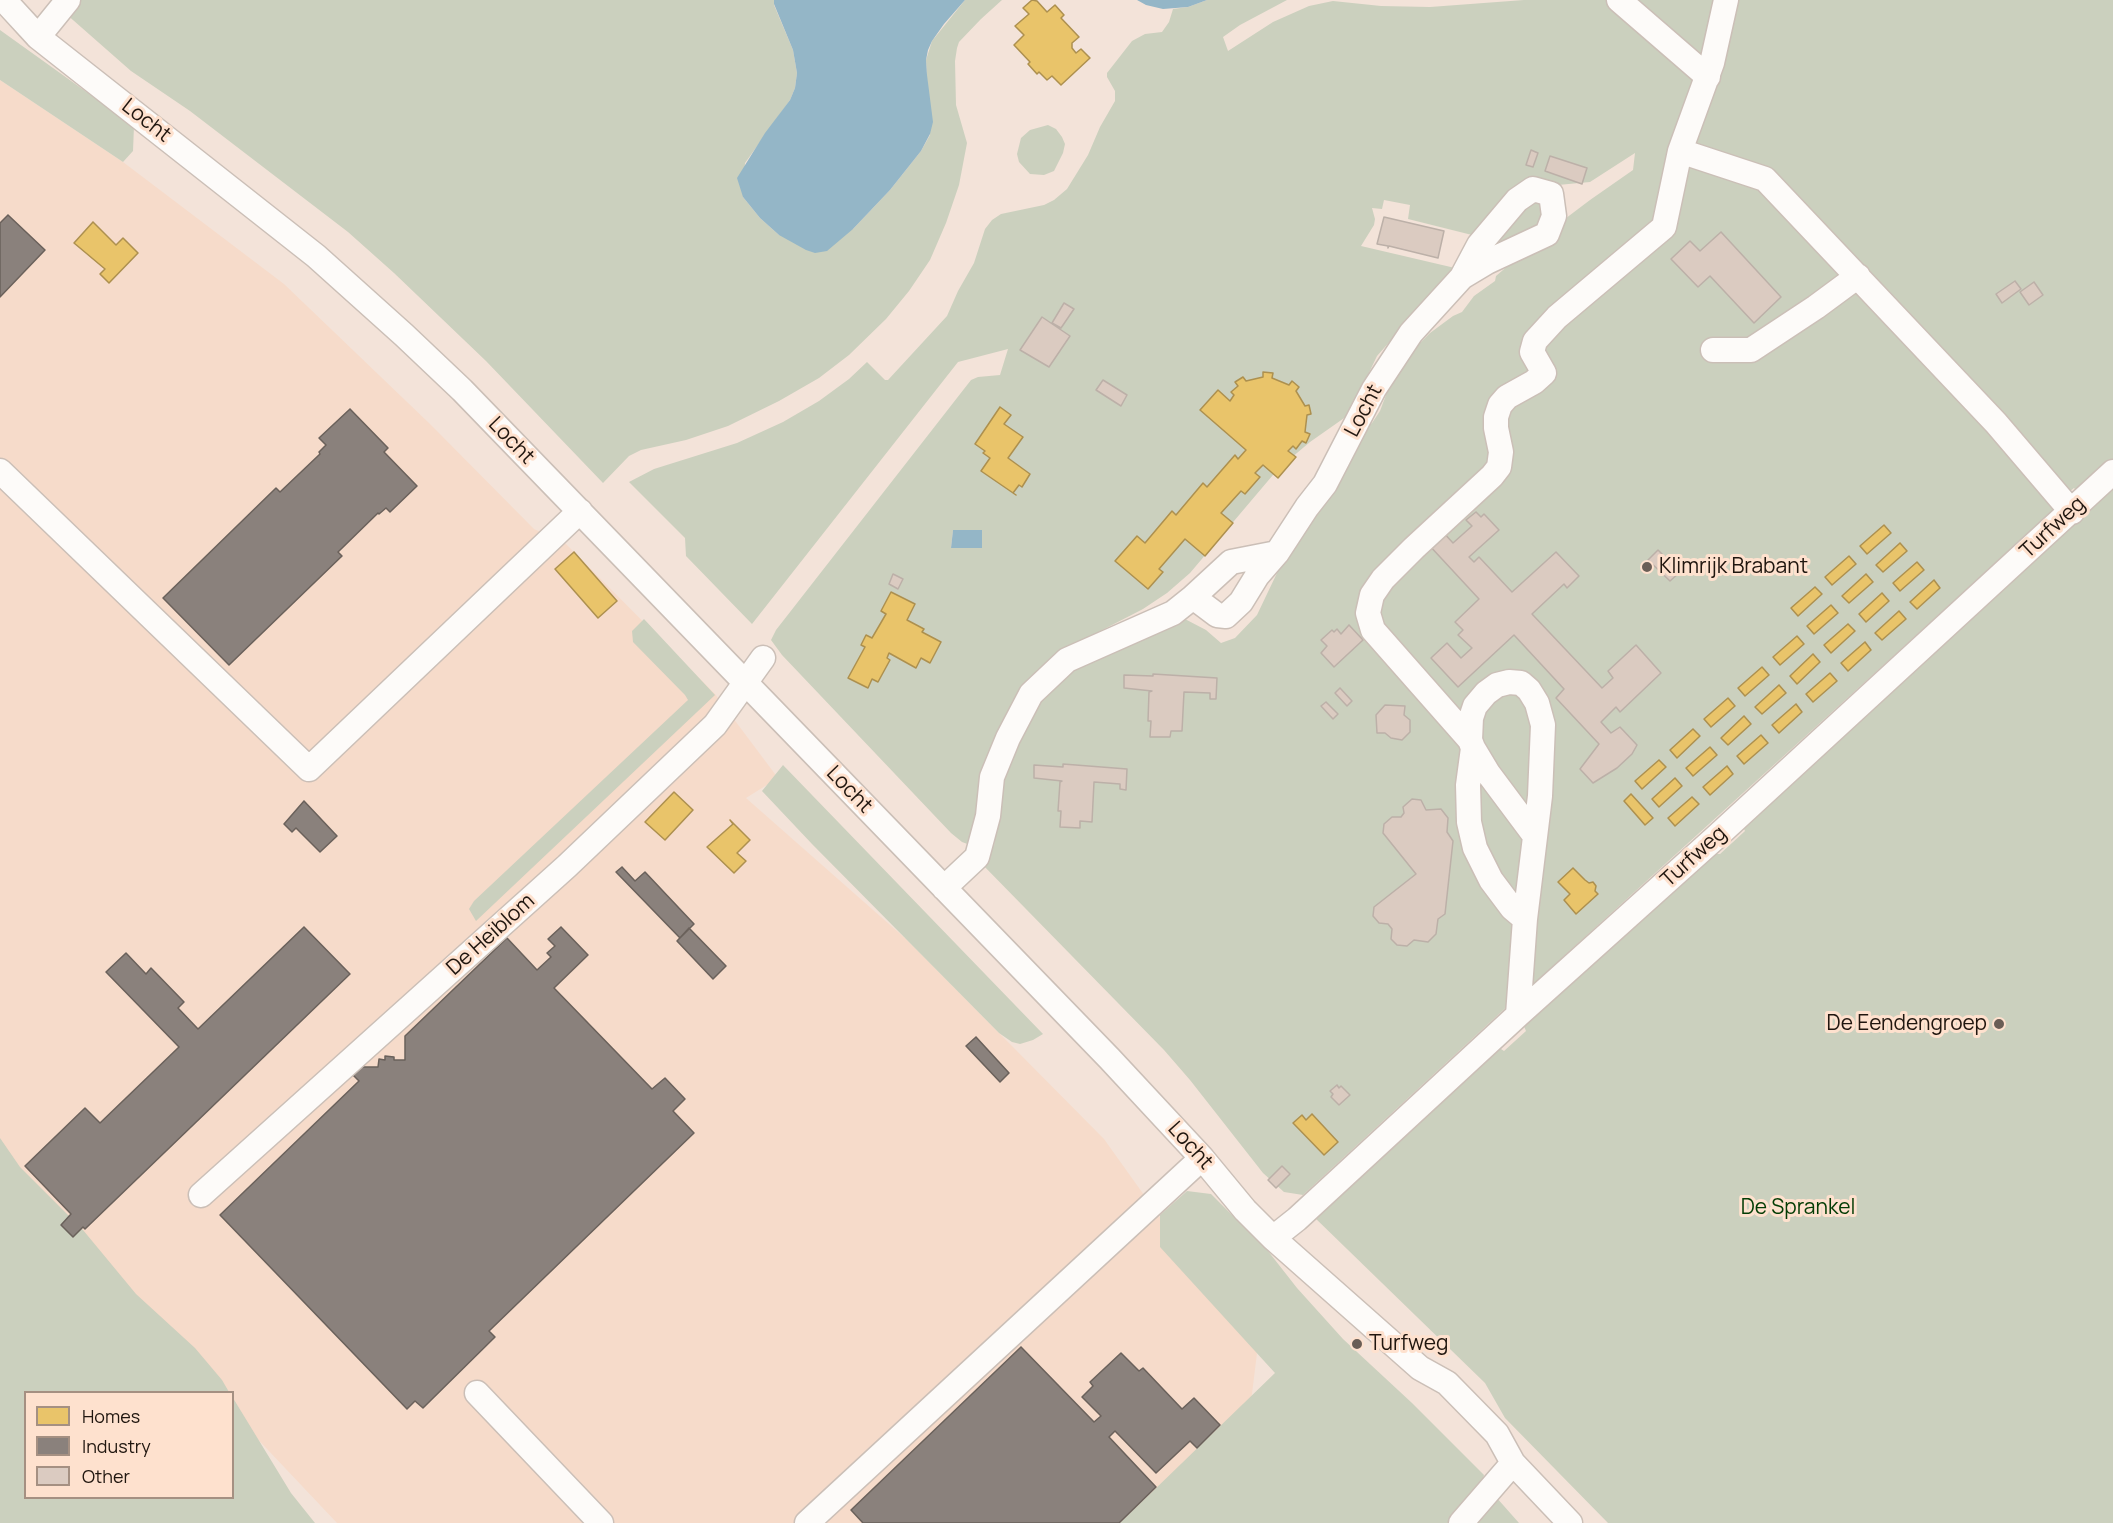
<!DOCTYPE html>
<html>
<head>
<meta charset="utf-8">
<style>
	body { margin:0 }
	#map { position:relative; width:2113px; height:1523px; overflow:hidden; background:#f3e3d9; font-family:Manrope,sans-serif }
	canvas { display:block }
	.legend { position:absolute; left:24px; top:1391px; width:210px; height:108px; box-sizing:border-box; background:#fee1ce; border:2px solid #a59082; margin:0; padding:8px 10px; list-style:none; font-size:18px; color:#20160f }
	.legend li { display:flex; align-items:center; gap:12px; height:30px }
	.legend b { width:30px; border:2px solid #a59082 }
</style>
</head>
<body>
<div id="map">
<canvas width="2113" height="1523"></canvas>
<ul class="legend">
<li><b style="height:16px;background:#e9c46a"></b>Homes</li>
<li><b style="height:16px;background:#8a817c"></b>Industry</li>
<li><b style="height:16px;background:#dbcbc1"></b>Other</li>
</ul>
</div>
<script>
const ctx = document.querySelector('canvas').getContext('2d');
ctx.lineJoin = 'round';
function fillPath(path, color) { ctx.fillStyle = color; ctx.fill(path, 'evenodd'); }
const toPath = rows => new Path2D(rows.map(r => 'M' + r).join(''));
function strokePath(path, color, width, dash) { ctx.strokeStyle = color; ctx.lineWidth = width; ctx.lineCap = dash ? 'butt' : 'round'; ctx.setLineDash(dash || []); ctx.stroke(path); }
function drawText(font, color, halo, rows, align = 'center') {
  ctx.font = font + ' Manrope,sans-serif'; ctx.lineWidth = 6; ctx.setLineDash([]); ctx.textBaseline = 'middle'; ctx.strokeStyle = halo; ctx.fillStyle = color; for (const [text, x, y, turn = 0] of rows) {
    ctx.save(); ctx.translate(x, y); ctx.rotate((+turn || 0) * Math.PI / 180); ctx.textAlign = isNaN(turn) ? turn : align; if (halo) ctx.strokeText(text, 0, 0); ctx.fillText(text, 0, 0); ctx.restore();
  }
}
const built = toPath([
	[0,80,123,162,284,284,430,424,534,529,565,543,715,694,778,778,746,798,906,939,1104,1139,1257,1353,1250,1410,1137,1523,337,1523,233,1413,232,1392,213,1392,0,1168]
]);
const green = toPath([
	[76,0,774,0,774,5,793,50,797,73,795,88,790,100,745,163,743,197,760,218,779,235,853,229,890,190,921,151,930,135,926,60,932,41,965,0,1002,0,981,19,959,42,957,48,955,61,956,105,967,143,959,185,946,223,930,260,909,291,886,319,849,355,819,378,779,401,728,426,686,440,641,450,629,456,603,483,486,361,394,273,348,232,190,111,131,71,65,13],
	[1207,0,1287,0,1240,25,1223,37,1228,51,1273,22,1309,6,1333,1,1381,6,1430,7,1524,0,2113,0,2113,1523,1608,1523,1505,1418,1485,1383,1313,1216,1498,1047,1504,1051,1526,1031,1523,1024,1690,875,1709,854,1720,854,1745,831,1743,827,2090,506,2074,488,2069,492,2063,488,2051,500,2056,508,1529,988,1529,976,1515,989,1512,1002,1303,1195,1284,1192,1263,1173,1190,1080,1164,1050,979,861,981,846,994,846,1000,782,1018,727,1039,702,1055,685,1081,663,1104,648,1160,629,1183,618,1206,630,1221,643,1235,638,1257,615,1287,552,1300,541,1312,513,1345,467,1359,432,1372,423,1380,411,1393,376,1411,352,1430,333,1453,316,1462,312,1474,296,1495,281,1496,276,1545,234,1590,200,1633,170,1635,153,1590,182,1515,189,1494,208,1480,237,1408,219,1410,205,1384,200,1382,209,1372,208,1375,219,1374,225,1361,246,1455,268,1377,356,1365,381,1357,409,1310,442,1278,469,1190,573,1167,593,1143,609,1083,640,1055,661,1025,687,1010,713,993,754,979,798,973,846,962,842,951,833,782,655,771,640,776,630,971,380,978,377,1000,375,1008,349,958,362,752,624,686,556,685,538,629,482,654,469,737,443,783,422,819,401,849,379,867,362,885,380,888,380,947,316,958,291,974,263,985,229,992,220,1001,214,1044,205,1054,200,1067,189,1088,155,1100,127,1115,101,1115,91,1107,77,1107,73,1132,41,1145,34,1162,32,1169,22,1173,9,1188,7],
	[953,530,981,530,982,548,951,548],
	[0,30,134,126,133,151,123,162,0,80],
	[1048,125,1056,129,1062,137,1065,144,1063,153,1054,171,1044,175,1030,174,1019,162,1017,154,1021,138,1030,130],
	[1528,199,1544,202,1548,221,1494,246],
	[644,619,715,695,476,921,469,909,474,901,688,700,685,695,633,642,632,631],
	[783,765,1043,1034,1033,1040,1020,1044,1012,1042,999,1033,812,844,762,791],
	[0,1138,20,1167,83,1230,136,1294,195,1348,222,1380,229,1392,26,1392,26,1498,232,1498,233,1398,291,1493,315,1523,0,1523],
	[1187,1191,1211,1194,1268,1251,1297,1288,1343,1339,1412,1403,1484,1475,1481,1488,1450,1523,1120,1523,1275,1373,1160,1247,1160,1215],
	[1496,1497,1519,1523,1470,1523]
]);
const water = toPath([
	[774,0,965,0,944,24,932,41,928,50,926,60,927,75,933,122,930,134,921,151,890,190,853,229,827,251,815,253,806,250,779,235,760,218,743,197,737,178,765,133,790,100,795,88,797,73,793,50,774,4],
	[1137,0,1207,0,1188,7,1163,9,1146,5],
	[953,530,982,530,982,548,951,548]
]);
const homes = toPath([
	[1032,0,1037,1,1047,12,1055,5,1064,15,1061,18,1079,37,1072,43,1072,48,1076,53,1081,49,1090,58,1061,85,1052,76,1047,80,1039,72,1037,74,1028,64,1030,62,1014,45,1024,35,1015,26,1029,14,1023,8,1032,0],
	[93,222,116,245,123,238,138,253,109,283,100,274,105,269,74,243,93,222],
	[1263,372,1273,373,1272,378,1289,385,1292,381,1299,387,1296,391,1305,406,1309,405,1311,414,1307,415,1305,432,1310,434,1306,443,1302,441,1296,449,1293,446,1288,451,1296,457,1278,478,1263,465,1255,473,1260,477,1245,494,1241,491,1221,513,1233,523,1205,556,1185,539,1159,569,1163,572,1148,589,1115,561,1137,536,1145,543,1172,511,1176,515,1203,483,1207,487,1235,455,1238,459,1246,450,1200,410,1218,390,1230,401,1234,395,1231,392,1238,386,1235,382,1243,377,1246,381,1263,377,1263,372],
	[1000,407,1011,415,1004,424,1023,437,1008,458,1030,474,1022,487,1019,485,1013,493,1016,495,981,471,990,458,983,453,985,451,975,444,1000,407],
	[1884,525,1891,533,1867,554,1860,546,1884,525],
	[1900,543,1907,551,1883,572,1876,565,1900,543],
	[574,552,617,601,598,618,555,569,574,552],
	[1849,556,1856,564,1832,585,1825,577,1849,556],
	[1917,562,1924,570,1900,591,1893,583,1917,562],
	[1866,574,1873,582,1849,603,1842,596,1866,574],
	[1934,580,1940,588,1917,609,1910,602,1934,580],
	[1815,587,1822,594,1798,616,1791,608,1815,587],
	[891,592,915,604,907,620,924,629,922,632,941,642,930,663,921,658,916,668,889,653,887,658,890,660,878,682,872,679,868,688,848,678,865,647,861,645,866,635,872,638,886,614,881,611,891,592],
	[1882,593,1889,601,1866,622,1859,614,1882,593],
	[1831,605,1838,613,1814,634,1807,626,1831,605],
	[1899,611,1906,619,1882,640,1875,633,1899,611],
	[1848,624,1855,631,1831,653,1824,645,1848,624],
	[1797,636,1804,644,1780,665,1773,657,1797,636],
	[1865,642,1871,650,1848,671,1841,663,1865,642],
	[1813,654,1820,662,1797,684,1790,676,1813,654],
	[1762,667,1769,675,1745,696,1738,688,1762,667],
	[1830,673,1837,681,1813,702,1806,694,1830,673],
	[1779,685,1786,693,1762,714,1755,707,1779,685],
	[1728,698,1735,706,1711,727,1704,719,1728,698],
	[1796,704,1802,712,1779,733,1772,725,1796,704],
	[1744,716,1751,724,1728,745,1721,738,1744,716],
	[1693,729,1700,736,1677,758,1670,750,1693,729],
	[1761,735,1768,743,1744,764,1737,756,1761,735],
	[1710,747,1717,755,1693,776,1686,768,1710,747],
	[1659,760,1666,767,1642,789,1635,781,1659,760],
	[1727,766,1733,774,1710,795,1703,787,1727,766],
	[1675,778,1682,786,1659,807,1652,799,1675,778],
	[674,792,693,810,665,840,645,822,674,792],
	[1631,794,1653,818,1645,825,1624,801,1631,794],
	[1692,797,1699,804,1675,826,1668,818,1692,797],
	[730,820,750,840,737,853,746,861,734,873,707,847,733,824,730,820],
	[1573,868,1585,880,1589,883,1593,882,1596,886,1595,891,1598,894,1576,914,1564,900,1570,894,1558,882,1573,868],
	[1312,1114,1338,1142,1324,1155,1293,1123,1302,1115,1306,1120,1312,1114]
]);
const industry = toPath([
	[8,215,45,250,0,297,0,223,8,215],
	[350,409,388,448,384,452,417,486,390,512,386,508,379,514,378,513,338,552,342,556,229,665,163,598,276,488,280,492,320,454,319,452,326,445,319,438,350,409],
	[304,801,337,836,320,852,296,828,292,832,284,824,304,801],
	[622,867,635,881,645,872,694,924,680,938,616,872,622,867],
	[304,927,350,974,85,1229,83,1227,73,1237,61,1225,71,1214,25,1166,85,1108,100,1123,179,1047,106,972,126,953,146,974,151,968,184,1002,178,1008,198,1029,304,927],
	[561,927,588,955,554,988,652,1089,665,1078,685,1099,673,1111,694,1133,489,1331,495,1337,423,1408,415,1401,407,1409,220,1215,359,1081,353,1075,361,1067,378,1067,379,1059,385,1060,385,1056,394,1057,394,1060,405,1060,405,1036,507,938,537,970,551,957,547,953,555,946,548,939,561,927],
	[689,928,726,966,713,979,677,941,689,928],
	[976,1037,1009,1073,1000,1082,966,1046,976,1037],
	[1021,1347,1094,1422,1101,1416,1082,1397,1093,1386,1090,1382,1121,1353,1139,1371,1143,1368,1182,1409,1194,1398,1220,1425,1197,1448,1190,1441,1156,1473,1115,1431,1109,1437,1156,1487,1119,1523,863,1523,851,1510,1021,1347]
]);
const building = toPath([
	[1531,150,1538,153,1533,167,1526,165,1531,150],
	[1550,156,1587,168,1582,184,1545,171,1550,156],
	[1384,217,1444,231,1438,258,1389,246,1388,248,1388,246,1377,244,1384,217],
	[1721,232,1781,297,1754,323,1710,276,1698,287,1671,259,1690,241,1700,251,1721,232],
	[2015,281,2021,289,2002,303,1996,294,2015,281],
	[2034,282,2043,295,2029,305,2020,292,2034,282],
	[1064,303,1074,309,1061,328,1052,323,1064,303],
	[1042,317,1070,336,1049,367,1020,350,1042,317],
	[1103,380,1127,395,1121,406,1096,390,1103,380],
	[1476,512,1481,517,1484,514,1499,530,1469,557,1474,562,1479,557,1512,592,1556,552,1579,576,1567,588,1564,584,1532,614,1602,688,1613,678,1608,671,1636,645,1661,673,1620,712,1616,707,1601,722,1611,733,1620,727,1637,745,1632,754,1617,768,1593,783,1580,769,1599,744,1556,698,1564,689,1514,635,1458,687,1431,658,1447,643,1461,658,1472,648,1458,635,1463,630,1455,622,1479,599,1428,544,1442,531,1453,543,1472,526,1466,520,1476,512],
	[1658,550,1680,572,1670,581,1648,560,1658,550],
	[893,574,903,579,898,589,889,584,893,574],
	[1349,625,1363,640,1334,667,1321,653,1327,646,1321,640,1332,630,1334,632,1337,629,1341,634,1349,625],
	[1153,674,1217,678,1216,699,1210,699,1210,693,1184,692,1182,731,1171,731,1170,737,1150,737,1151,721,1148,721,1149,692,1152,691,1124,688,1124,675,1153,676,1153,674],
	[1340,688,1352,701,1347,706,1335,693,1340,688],
	[1326,702,1338,714,1333,719,1321,706,1326,702],
	[1385,705,1405,706,1404,715,1410,720,1410,732,1402,740,1391,738,1385,733,1377,733,1376,715,1385,705],
	[1063,764,1127,769,1126,790,1120,789,1120,784,1094,782,1092,822,1080,821,1080,828,1060,827,1061,811,1058,811,1060,782,1062,781,1034,778,1034,765,1063,767,1063,764],
	[1412,799,1421,800,1426,810,1441,809,1448,818,1447,832,1453,841,1445,914,1438,919,1436,934,1428,942,1414,940,1407,946,1397,945,1391,939,1392,929,1388,924,1379,923,1373,916,1374,907,1416,874,1383,833,1384,824,1392,817,1401,817,1404,813,1403,807,1412,799],
	[1337,1085,1339,1088,1341,1086,1350,1095,1339,1105,1331,1097,1333,1094,1330,1091,1337,1085],
	[1282,1166,1290,1174,1276,1188,1268,1180,1282,1166]
]);
const minor = toPath([
	[4,0,38,37,316,256,404,335,462,390,1109,1058,1202,1158,1245,1210,1273,1238,1420,1368,1447,1383,1497,1434,1513,1463,1570,1523],
	[1619,0,1708,77],
	[38,37,68,0],
	[1680,151,1712,63,1726,0],
	[1713,350,1751,350,1816,307,1858,276],
	[0,471,309,769,580,511],
	[1193,597,1231,562,1277,553],
	[1470,740,1373,630,1368,613,1372,595,1383,579,1414,548,1492,476,1499,467,1501,452,1496,428,1496,417,1500,405,1507,397,1534,382,1544,373,1532,352,1535,341,1557,317,1664,227,1680,151,1765,179,1996,423,2072,512],
	[1473,748,1468,785,1469,822,1475,848,1491,880,1512,908,1525,919],
	[944,888,977,857,988,816,992,777,1008,738,1031,694,1067,660,1173,613,1193,597,1217,615,1226,616,1241,602,1257,576,1277,553,1307,507,1325,484,1374,389,1411,333,1462,277,1487,262,1547,234,1554,216,1551,194,1533,189,1517,200,1479,245,1462,277],
	[1518,1015,1525,919,1540,796,1543,725,1537,703,1529,690,1521,683,1509,682,1497,685,1486,693,1475,706,1471,718,1470,740,1473,748,1488,773,1535,836],
	[201,1195,567,866,715,725,763,658],
	[1273,1238,1297,1219,1518,1015,1715,838,2113,472],
	[477,1393,601,1523],
	[807,1523,1202,1158],
	[1461,1523,1513,1463]
]);
const markers = [
	[1647,567,6,"#6a5e56"],
	[1999,1024,6,"#6a5e56"],
	[1357,1344,6,"#6a5e56"]
];
const streetNames = [
	["Locht",146,121,38],
	["Locht",1364,411,-62],
	["Locht",511,441,46],
	["Turfweg",2053,528,-43],
	["Locht",849,790,46],
	["Turfweg",1694,857,-42],
	["De Heiblom",491,935,-42],
	["Locht",1190,1146,48]
];
const poiNames = [
	["Klimrijk Brabant",1659,567],
	["De Eendengroep",1987,1024,"right"],
	["Turfweg",1369,1344]
];
const parkNames = [
	["De Sprankel",1798,1208]
];
fillPath(built, '#f6dbca');
fillPath(green, '#cbd0be');
fillPath(water, '#94b6c7');
fillPath(homes, '#e9c46a');
strokePath(homes, '#ad904f', 1.5);
fillPath(industry, '#8a817c');
strokePath(industry, '#6a615b', 1.5);
fillPath(building, '#dbcbc1');
strokePath(building, '#bcb0a8', 1.5);
strokePath(minor, '#cbbfb7', 27);
strokePath(minor, '#fdfbf9', 24);
for (const [x, y, r, color] of markers) { const dot = new Path2D(); dot.arc(x, y, r, 0, 2 * Math.PI); ctx.fillStyle = color; ctx.fill(dot); strokePath(dot, '#fee1ce', 2); }
drawText('21px', '#20160f', '#fee1ce', streetNames);
drawText('21px', '#20160f', '#fee1ce', poiNames, 'left');
drawText('21px', '#033c04', '#fee1ce', parkNames);
</script>
</body>
</html>
